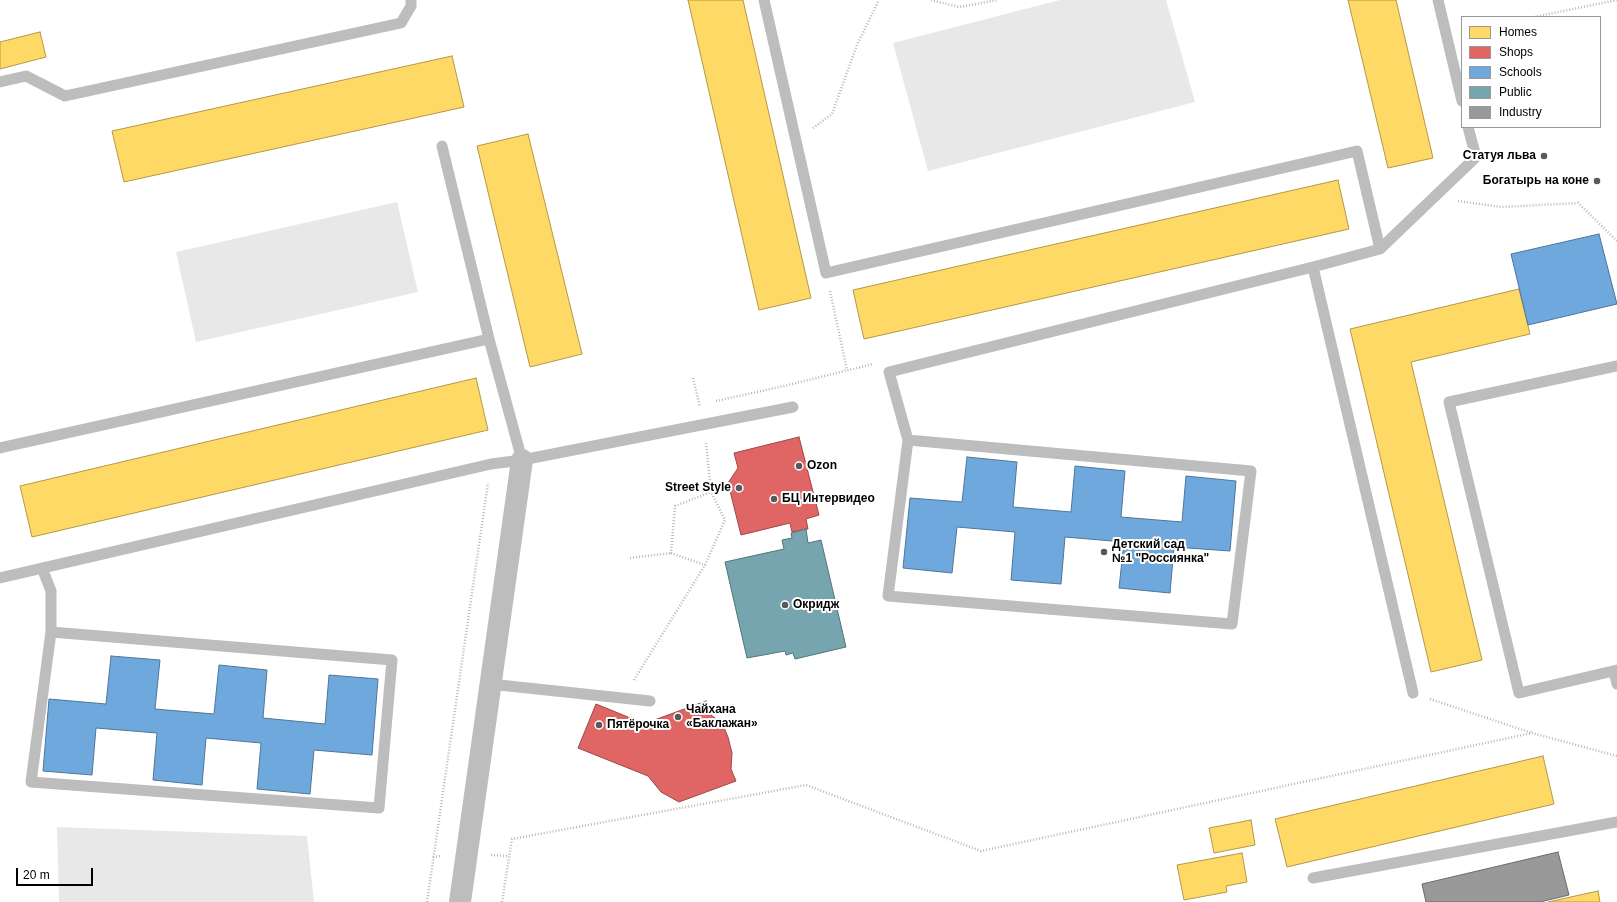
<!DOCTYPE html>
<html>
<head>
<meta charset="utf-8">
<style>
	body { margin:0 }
	#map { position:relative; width:1617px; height:902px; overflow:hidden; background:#fff; font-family:Helvetica,sans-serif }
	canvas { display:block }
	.legend { position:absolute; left:1461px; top:16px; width:140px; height:112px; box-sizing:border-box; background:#fff; border:1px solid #999; margin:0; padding:5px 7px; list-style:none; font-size:12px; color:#000 }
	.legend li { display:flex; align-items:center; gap:8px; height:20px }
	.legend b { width:20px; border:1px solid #999 }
	.scale { position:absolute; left:16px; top:868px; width:77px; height:18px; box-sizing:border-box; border:2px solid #000; border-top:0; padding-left:5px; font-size:12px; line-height:14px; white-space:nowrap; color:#000; -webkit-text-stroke:3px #fff; paint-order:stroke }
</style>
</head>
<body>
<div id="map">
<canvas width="1617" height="902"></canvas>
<ul class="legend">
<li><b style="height:11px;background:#ffd966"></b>Homes</li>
<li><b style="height:11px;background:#e06666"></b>Shops</li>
<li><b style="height:11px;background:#6fa8dc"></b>Schools</li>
<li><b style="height:11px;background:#76a5af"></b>Public</li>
<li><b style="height:11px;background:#999"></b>Industry</li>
</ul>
<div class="scale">20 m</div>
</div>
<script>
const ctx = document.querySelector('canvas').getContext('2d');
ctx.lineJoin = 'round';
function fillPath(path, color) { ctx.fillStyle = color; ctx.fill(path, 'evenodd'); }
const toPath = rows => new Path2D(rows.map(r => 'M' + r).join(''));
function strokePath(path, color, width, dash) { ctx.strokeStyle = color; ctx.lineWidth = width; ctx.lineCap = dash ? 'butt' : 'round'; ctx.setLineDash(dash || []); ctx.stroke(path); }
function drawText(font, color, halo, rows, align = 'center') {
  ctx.font = font + ' Helvetica,sans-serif'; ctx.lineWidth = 4; ctx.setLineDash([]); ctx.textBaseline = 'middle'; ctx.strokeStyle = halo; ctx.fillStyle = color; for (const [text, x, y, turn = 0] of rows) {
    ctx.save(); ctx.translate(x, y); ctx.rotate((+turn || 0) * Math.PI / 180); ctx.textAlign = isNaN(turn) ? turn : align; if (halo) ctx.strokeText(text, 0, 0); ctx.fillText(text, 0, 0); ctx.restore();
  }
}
const green = toPath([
	[1060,0,1166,0,1195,102,928,171,893,43],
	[397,202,418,292,196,342,176,252],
	[57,827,307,836,314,902,59,902]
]);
const homes = toPath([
	[688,0,743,0,811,298,759,310,688,0],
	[1348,0,1396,0,1433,158,1388,168,1348,0],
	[40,32,46,57,0,69,0,42,40,32],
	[452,56,464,107,124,182,112,131,452,56],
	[528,134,582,354,530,367,477,146,528,134],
	[1338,180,1349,229,864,339,853,290,1338,180],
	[1519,289,1530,334,1411,362,1482,660,1431,672,1350,329,1519,289],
	[476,378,488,430,32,537,20,486,476,378],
	[1543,756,1554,804,1287,867,1275,819,1543,756],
	[1251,820,1255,845,1214,853,1209,828,1251,820],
	[1242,853,1247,882,1226,886,1227,892,1184,900,1177,865,1242,853],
	[1598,891,1600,902,1548,902,1598,891]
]);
const shops = toPath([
	[799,437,819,515,806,519,808,529,806,529,792,532,790,523,741,535,728,483,738,468,734,453,799,437],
	[706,701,711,715,722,723,728,737,732,753,731,769,736,781,679,802,661,792,648,776,578,748,596,704,650,726,649,722,706,701]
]);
const schools = toPath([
	[1599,234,1617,304,1528,325,1511,254,1599,234],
	[967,457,1017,462,1013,507,1071,512,1075,466,1125,471,1121,517,1182,522,1186,476,1236,481,1230,551,1174,547,1170,593,1119,588,1124,542,1065,537,1061,584,1011,580,1015,532,957,527,952,573,903,568,910,498,962,502,967,457],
	[111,656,160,660,155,709,214,714,219,665,267,670,263,718,325,724,329,675,378,679,372,755,314,750,310,794,257,789,261,743,206,738,202,785,153,780,157,733,96,728,92,775,43,771,49,699,106,704,111,656]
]);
const public = toPath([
	[806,529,808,543,821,540,846,647,795,659,793,653,786,655,785,651,747,658,725,562,784,549,782,540,792,538,791,533,806,529]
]);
const industry = toPath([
	[1558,852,1569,895,1540,902,1426,902,1422,884,1558,852]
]);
const path = toPath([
	[931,0,959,7,998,0],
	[1534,17,1617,0],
	[813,128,832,114,857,45,879,0],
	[1458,201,1502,207,1578,203,1617,241],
	[830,291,847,370],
	[693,378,700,407],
	[716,401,784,386,873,364],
	[706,443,711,492,675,506,671,553,705,565,725,520,711,492],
	[630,558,671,553],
	[634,680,705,565],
	[1430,699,1532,733],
	[491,855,509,856],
	[433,857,442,856],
	[427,902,488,483],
	[502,902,512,839,806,785,981,851,1532,733,1617,756]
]);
const lane = toPath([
	[764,0,826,273,1357,151,1380,249,1476,157,1468,127],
	[1438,0,1462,101],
	[0,82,26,76,65,96,401,23,411,6,411,0],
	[442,146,489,339,522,460],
	[1313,267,1413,693],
	[1617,366,1449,402,1519,693,1617,670],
	[908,440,1251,471,1232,624,888,596,908,440,889,372,1313,267,1380,249],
	[0,448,489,339],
	[42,568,51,591,51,632,31,782,379,808,392,660,51,632],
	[0,578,491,464,522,460,793,407],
	[1614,671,1617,684],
	[490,684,650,701],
	[1313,878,1617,822]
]);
const street = toPath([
	[460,902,522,460]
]);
const markers = [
	[1544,156,4,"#595959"],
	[1597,181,4,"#595959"],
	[799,466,4,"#595959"],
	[739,488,4,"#595959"],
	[774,499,4,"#595959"],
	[1104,552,4,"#595959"],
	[785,605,4,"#595959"],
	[678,717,4,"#595959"],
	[599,725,4,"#595959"]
];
const poiNames = [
	["Статуя льва",1536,156,"right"],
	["Богатырь на коне",1589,181,"right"],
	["Ozon",807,466],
	["Street Style",731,488,"right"],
	["БЦ Интервидео",782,499],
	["Детский сад",1112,545],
	["№1 \"Россиянка\"",1112,559],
	["Окридж",793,605],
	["Чайхана",686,710],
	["«Баклажан»",686,724],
	["Пятёрочка",607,725]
];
fillPath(green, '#e8e8e8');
fillPath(homes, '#ffd966');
strokePath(homes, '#b29847', 1);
fillPath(shops, '#e06666');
strokePath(shops, '#9d4747', 1);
fillPath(schools, '#6fa8dc');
strokePath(schools, '#4e769a', 1);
fillPath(public, '#76a5af');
strokePath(public, '#53747a', 1);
fillPath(industry, '#999');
strokePath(industry, '#6b6b6b', 1);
strokePath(path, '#b8b8b8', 2.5, [1, 2]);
strokePath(lane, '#bdbdbd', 11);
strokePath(street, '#bdbdbd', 22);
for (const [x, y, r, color] of markers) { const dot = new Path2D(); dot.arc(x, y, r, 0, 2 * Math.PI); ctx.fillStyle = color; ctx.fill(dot); strokePath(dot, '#fff', 1.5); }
drawText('bold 12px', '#000', '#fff', poiNames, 'left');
</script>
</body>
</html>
